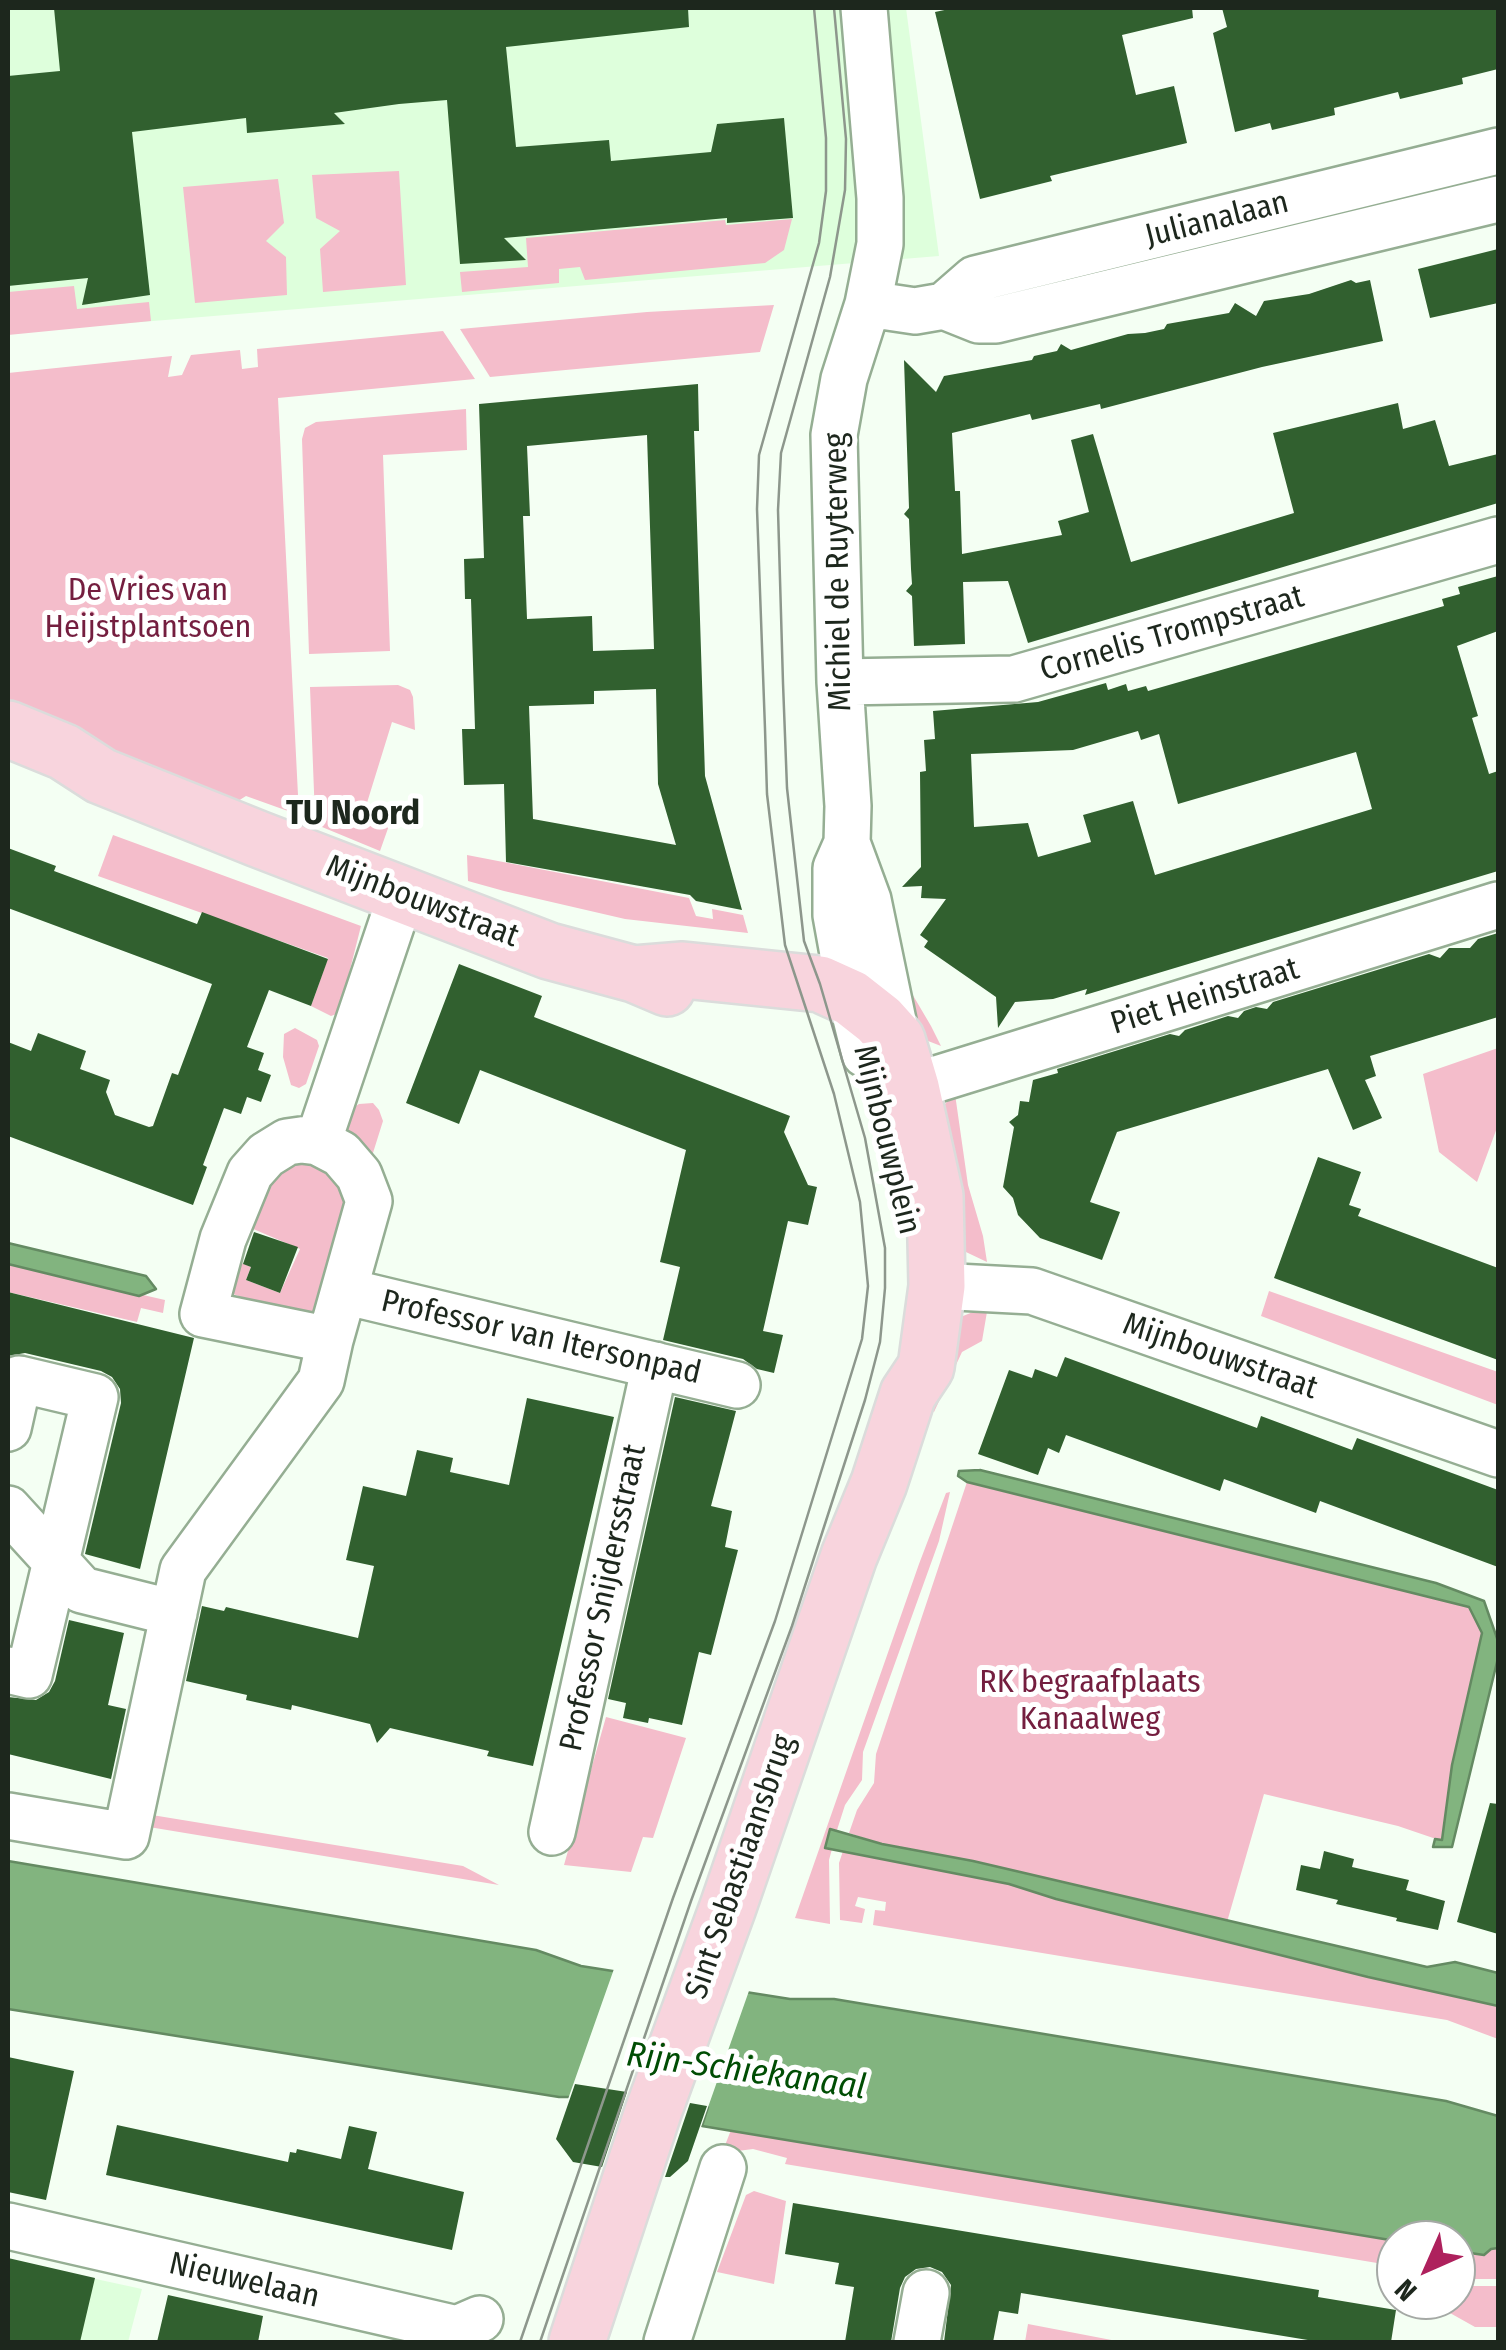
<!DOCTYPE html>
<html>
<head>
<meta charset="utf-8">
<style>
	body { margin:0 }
	#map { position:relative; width:1506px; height:2350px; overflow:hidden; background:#f4fff3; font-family:"Fira Sans Condensed",sans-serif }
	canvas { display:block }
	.frame { position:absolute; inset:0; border:10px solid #1d271d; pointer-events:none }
	.north { position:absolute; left:1376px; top:2220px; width:100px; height:100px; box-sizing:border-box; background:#fff; border:2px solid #a5a9a5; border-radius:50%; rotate:225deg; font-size:28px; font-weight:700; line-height:40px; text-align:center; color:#1d271d }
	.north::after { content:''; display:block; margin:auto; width:35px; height:45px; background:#ae215d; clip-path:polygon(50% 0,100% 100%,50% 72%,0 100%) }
</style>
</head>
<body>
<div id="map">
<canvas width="1506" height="2350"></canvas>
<div class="frame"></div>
<div class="north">N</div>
</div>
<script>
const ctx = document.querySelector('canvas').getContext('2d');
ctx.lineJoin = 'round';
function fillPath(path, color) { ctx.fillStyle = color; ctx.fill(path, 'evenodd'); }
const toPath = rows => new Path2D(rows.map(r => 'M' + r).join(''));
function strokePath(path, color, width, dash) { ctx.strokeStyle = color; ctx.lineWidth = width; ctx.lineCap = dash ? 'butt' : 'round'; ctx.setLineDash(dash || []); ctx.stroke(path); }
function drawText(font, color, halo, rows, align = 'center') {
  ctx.font = font + ' "Fira Sans Condensed",sans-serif'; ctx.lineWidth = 10; ctx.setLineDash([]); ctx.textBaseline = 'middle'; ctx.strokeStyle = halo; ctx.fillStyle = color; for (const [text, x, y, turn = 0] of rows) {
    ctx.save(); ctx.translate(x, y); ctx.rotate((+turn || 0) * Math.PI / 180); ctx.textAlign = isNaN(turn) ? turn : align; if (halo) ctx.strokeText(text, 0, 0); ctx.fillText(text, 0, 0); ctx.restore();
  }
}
const built = toPath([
	[8,8,906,8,939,256,8,333],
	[8,2260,142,2289,128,2342,8,2342]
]);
const green = toPath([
	[399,171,406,285,323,292,320,249,340,231,316,218,312,175],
	[278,179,284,223,266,241,286,257,287,295,195,303,183,187],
	[792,219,784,250,765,263,585,280,580,267,559,269,559,283,462,292,460,272,528,267,526,238,725,220,726,225],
	[74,286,77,309,149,302,151,321,8,335,8,292],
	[774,305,760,352,490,377,460,329,647,312],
	[443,331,475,379,278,398,299,815,246,796,238,801,72,736,8,719,8,373,172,356,168,377,182,375,191,355,240,350,242,369,258,367,257,349],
	[466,409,467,450,383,455,390,651,309,654,302,439,305,428,316,422],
	[398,685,410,690,413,697,415,730,392,722,366,806,392,817,380,851,322,827,315,818,310,687],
	[113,835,361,926,339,1013,331,1016,311,1006,328,958,98,876],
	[467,855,689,898,696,916,713,919,712,909,743,915,748,933,625,919,504,891,468,881],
	[901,975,931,1026,941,1046,910,1034],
	[295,1028,317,1040,319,1046,306,1084,299,1088,291,1085,283,1057,284,1034],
	[1498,1048,1498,1125,1477,1182,1439,1152,1423,1074],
	[955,1094,968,1185,983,1236,987,1262,949,1244,934,1115],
	[373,1103,379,1110,383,1121,372,1156,347,1133,345,1125,351,1109,359,1104],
	[302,1161,314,1162,331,1171,342,1181,350,1202,319,1305,312,1315,301,1318,233,1294,226,1274,254,1191,276,1169],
	[251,1228,300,1249,280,1293,246,1280,251,1267,241,1263,242,1252],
	[8,1264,165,1300,163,1313,141,1308,137,1322,8,1292],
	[1269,1291,1498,1372,1498,1405,1261,1316],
	[988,1306,982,1341,962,1352,934,1412,927,1409,948,1322],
	[967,1482,1469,1607,1482,1633,1452,1765,1442,1841,1398,1826,1264,1794,1227,1922,973,1861,882,1844,849,1833,857,1810,874,1783,876,1754],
	[950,1492,939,1541,863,1752,862,1780,845,1805,837,1830,831,1829,826,1848,832,1849,829,1860,830,1924,795,1918,919,1564,946,1493],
	[606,1717,686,1738,653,1838,643,1837,631,1872,564,1865],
	[152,1815,463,1866,499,1885,149,1827],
	[843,1851,1009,1884,1056,1899,1368,1977,1498,2006,1498,2039,1447,2020,873,1925,875,1910,885,1911,886,1902,858,1897,855,1906,865,1909,862,1923,840,1920,839,1863],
	[731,2130,1396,2241,1396,2270,1383,2264,785,2164,787,2158,753,2149,722,2153],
	[754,2191,786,2201,774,2284,717,2272,746,2195],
	[1498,2248,1498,2279,1456,2279,1456,2251,1484,2255,1491,2249],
	[1456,2286,1498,2286,1498,2327,1475,2327,1450,2313,1440,2300,1456,2300],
	[1028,2324,1122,2342,1025,2342]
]);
const water = toPath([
	[8,1243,146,1276,156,1289,139,1296,8,1264,8,1243],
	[980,1470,1436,1583,1484,1601,1498,1641,1498,1658,1452,1847,1433,1847,1435,1839,1442,1840,1452,1765,1482,1633,1469,1607,967,1482,958,1476,959,1471,980,1470],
	[830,1829,882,1844,973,1861,1427,1967,1455,1962,1498,1973,1498,2006,1368,1977,1056,1899,1009,1884,825,1848,830,1829],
	[8,1861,536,1950,581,1966,790,1999,834,1999,1446,2101,1498,2116,1498,2248,1491,2249,1484,2255,1456,2251,1456,2240,1396,2241,702,2126,708,2107,578,2085,572,2097,559,2097,8,2009,8,1861]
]);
const pier = toPath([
	[615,1966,750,1988,700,2130,702,2111,580,2090,572,2102,567,2102]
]);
const building = toPath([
	[54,8,688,8,689,27,506,47,516,147,609,140,611,161,711,152,717,124,784,118,793,218,727,223,727,218,504,238,526,260,460,264,447,100,399,104,334,113,345,124,247,133,246,118,132,132,150,295,82,305,88,278,8,286,8,76,60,71],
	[954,8,1192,8,1193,18,1122,35,1136,95,1174,86,1187,143,1050,176,1052,181,980,199,935,12],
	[1222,8,1498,8,1498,69,1462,78,1463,84,1400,99,1398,92,1334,108,1335,115,1272,130,1270,123,1235,132,1213,33,1227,27],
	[1498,249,1498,303,1430,318,1418,269],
	[1351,280,1356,283,1370,280,1383,341,1262,367,1101,409,1100,404,1032,420,1030,414,952,433,955,491,960,491,962,554,1062,535,1058,521,1089,512,1071,440,1093,434,1131,562,1294,513,1273,433,1398,403,1403,429,1435,420,1449,466,1498,454,1498,503,1028,643,1008,581,963,582,965,644,914,646,912,596,906,591,912,584,911,569,909,519,904,514,909,508,904,360,936,392,944,376,1032,360,1034,356,1057,351,1061,344,1071,350,1128,334,1145,333,1164,329,1167,324,1229,313,1235,303,1256,316,1264,301,1309,294],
	[698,384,699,431,694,431,705,776,742,910,696,901,690,895,506,862,504,784,464,785,462,729,475,729,471,599,465,599,464,559,484,558,479,404],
	[647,435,654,649,593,651,592,616,527,619,523,516,530,516,527,446],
	[656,689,658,784,676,845,533,819,529,706,594,704,594,691],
	[1498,576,1498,631,1457,646,1478,716,1472,718,1489,774,1498,771,1498,871,1085,995,1087,989,1053,999,1015,1002,998,1028,996,997,924,947,928,941,920,935,946,899,921,898,922,886,902,887,921,867,920,772,926,771,924,740,935,739,933,711,1038,702,1106,683,1108,690,1126,684,1128,691,1146,686,1148,691,1444,606,1442,599,1460,594,1458,587],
	[1138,731,1141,740,1159,734,1178,804,1356,752,1372,809,1155,875,1133,801,1083,815,1091,842,1038,857,1028,823,974,827,971,754,1073,750],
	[8,848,56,866,54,871,197,924,202,912,328,959,311,1006,269,990,247,1047,264,1053,258,1070,271,1075,261,1102,247,1097,241,1114,224,1108,203,1165,207,1167,193,1205,8,1136,8,1042,31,1051,38,1033,86,1051,80,1069,110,1080,106,1092,115,1115,149,1127,153,1126,172,1073,178,1075,212,984,8,908],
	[1498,933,1498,1017,1370,1056,1376,1076,1365,1080,1382,1118,1353,1130,1328,1069,1117,1132,1090,1202,1120,1212,1102,1260,1040,1238,1018,1215,1013,1198,1003,1187,1014,1127,1009,1122,1018,1115,1020,1101,1029,1102,1033,1080,1058,1073,1057,1069,1170,1034,1179,1036,1185,1030,1228,1016,1238,1018,1244,1011,1256,1007,1267,1009,1273,1002,1429,954,1440,958,1449,948,1470,948,1478,939],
	[459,964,542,996,534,1017,790,1116,784,1132,808,1185,817,1187,808,1225,788,1221,763,1331,783,1335,774,1373,757,1369,743,1359,663,1340,680,1267,660,1262,686,1150,480,1070,459,1124,406,1103],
	[1318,1157,1361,1172,1349,1205,1361,1209,1358,1216,1498,1268,1498,1360,1274,1278],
	[254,1232,298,1247,280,1293,246,1280,251,1267,243,1264],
	[8,1292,194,1338,140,1569,85,1554,121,1403,120,1389,112,1377,101,1371,25,1353,8,1356],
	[1065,1357,1257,1428,1261,1416,1352,1450,1357,1438,1498,1490,1498,1567,1320,1501,1316,1513,1224,1479,1220,1491,1066,1435,1059,1453,1048,1448,1038,1475,978,1454,1009,1370,1032,1378,1035,1369,1057,1377],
	[675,1397,736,1411,711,1506,732,1511,725,1547,738,1550,711,1655,699,1652,682,1725,649,1718,648,1723,623,1718,626,1703,608,1699],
	[527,1398,614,1417,533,1766,487,1756,489,1751,390,1728,377,1743,370,1724,292,1705,291,1710,246,1700,247,1695,186,1681,202,1606,224,1611,226,1607,358,1638,374,1566,346,1560,363,1486,406,1496,417,1450,453,1458,450,1472,509,1485],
	[69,1620,124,1633,108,1705,126,1709,111,1779,8,1754,8,1697,36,1700,49,1692,55,1681],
	[1490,1803,1498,1804,1498,1934,1457,1922],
	[1324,1851,1354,1859,1352,1867,1409,1880,1406,1890,1445,1901,1438,1930,1396,1921,1397,1918,1336,1904,1338,1900,1296,1890,1301,1865,1320,1869],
	[8,2057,74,2071,46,2200,8,2192],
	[575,2084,627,2092,602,2167,573,2162,556,2139],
	[690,2103,707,2106,688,2161,670,2177,665,2177],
	[117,2125,288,2162,290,2152,296,2153,297,2149,341,2159,349,2126,377,2132,368,2169,464,2192,452,2250,106,2175],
	[793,2203,1319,2290,1318,2297,1396,2310,1391,2342,1320,2342,1021,2293,1018,2314,999,2311,993,2342,944,2342,951,2285,942,2272,930,2267,916,2269,905,2277,900,2288,891,2342,845,2342,854,2287,835,2284,839,2263,785,2254],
	[8,2258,95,2278,80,2342,8,2342],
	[168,2295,263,2316,258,2342,157,2342]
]);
const minor = toPath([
	[864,8,880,198,880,244,868,304,844,379,834,435,840,682,848,806,847,843,836,868,836,915,851,998,865,1054],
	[868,304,915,311,944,306,979,320,996,320,1498,199],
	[944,306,975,279,1498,151],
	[840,682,1014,679,1498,540],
	[847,843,868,900,897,1040],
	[911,1087,1498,905],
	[301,1140,318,1142,341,1154,359,1175,369,1201,330,1340,203,1314,223,1239,250,1173,266,1155,287,1142,301,1140],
	[318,1142,402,893],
	[937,1286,1032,1291,1498,1454],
	[344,1291,737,1385],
	[8,1428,19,1379,95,1397,29,1675,8,1670],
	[8,1509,82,1590,174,1613],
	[8,1816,126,1836,183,1570,321,1381,330,1340],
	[552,1832,655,1365],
	[8,2226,457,2329,480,2319],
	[667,2342,723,2168],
	[917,2342,926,2293]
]);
const major = toPath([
	[8,729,64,752,101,776,258,839,549,951,634,974,667,988],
	[577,2342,653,2112,728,1907,849,1556,879,1483,908,1394,926,1367,937,1286,935,1196,911,1087,897,1040,879,1020,851,998,820,984,683,970,634,974]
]);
const tram = toPath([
	[520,2342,673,1898,775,1621,862,1339,868,1286,860,1202,834,1094,785,945,767,794,765,729,757,509,759,455,819,243,826,191,826,138,814,8],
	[540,2342,691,1901,792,1626,865,1400,880,1342,885,1288,885,1248,865,1138,820,984,804,941,787,788,783,683,778,510,781,453,830,277,845,190,846,139,834,8]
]);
const streetNames = [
	["Julianalaan",1217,220,-14],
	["Michiel de Ruyterweg",839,572,-91],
	["Cornelis Trompstraat",1172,634,-16],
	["Mijnbouwstraat",422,902,21],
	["Piet Heinstraat",1205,997,-17],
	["Mijnbouwplein",886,1140,76],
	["Professor van Itersonpad",541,1338,13],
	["Mijnbouwstraat",1220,1357,19],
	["Professor Snijdersstraat",604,1598,-78],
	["Sint Sebastiaansbrug",741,1867,-71],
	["Nieuwelaan",244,2281,13]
];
const parkNames = [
	["De Vries van",148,591],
	["Heijstplantsoen",148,628],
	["RK begraafplaats",1090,1683],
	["Kanaalweg",1090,1720]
];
const neighbourhoodNames = [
	["TU Noord",353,814]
];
const waterNames = [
	["Rijn-Schiekanaal",746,2072,8]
];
fillPath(built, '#deffdc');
fillPath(green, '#f4bdcb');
fillPath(water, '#82b47f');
strokePath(water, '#648a62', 2.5);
fillPath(pier, '#f4fff3');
fillPath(building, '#31602f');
strokePath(minor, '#95ae93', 50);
strokePath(major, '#dbdcdb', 60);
strokePath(minor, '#fff', 45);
strokePath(major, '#f8d4dd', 55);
strokePath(tram, '#8d978c', 2.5);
drawText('32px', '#1d271d', '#fff', streetNames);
drawText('32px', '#741e3f', '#fff', parkNames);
drawText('bold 35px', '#1d271d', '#fff', neighbourhoodNames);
drawText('italic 35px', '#004d04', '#fff', waterNames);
</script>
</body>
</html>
